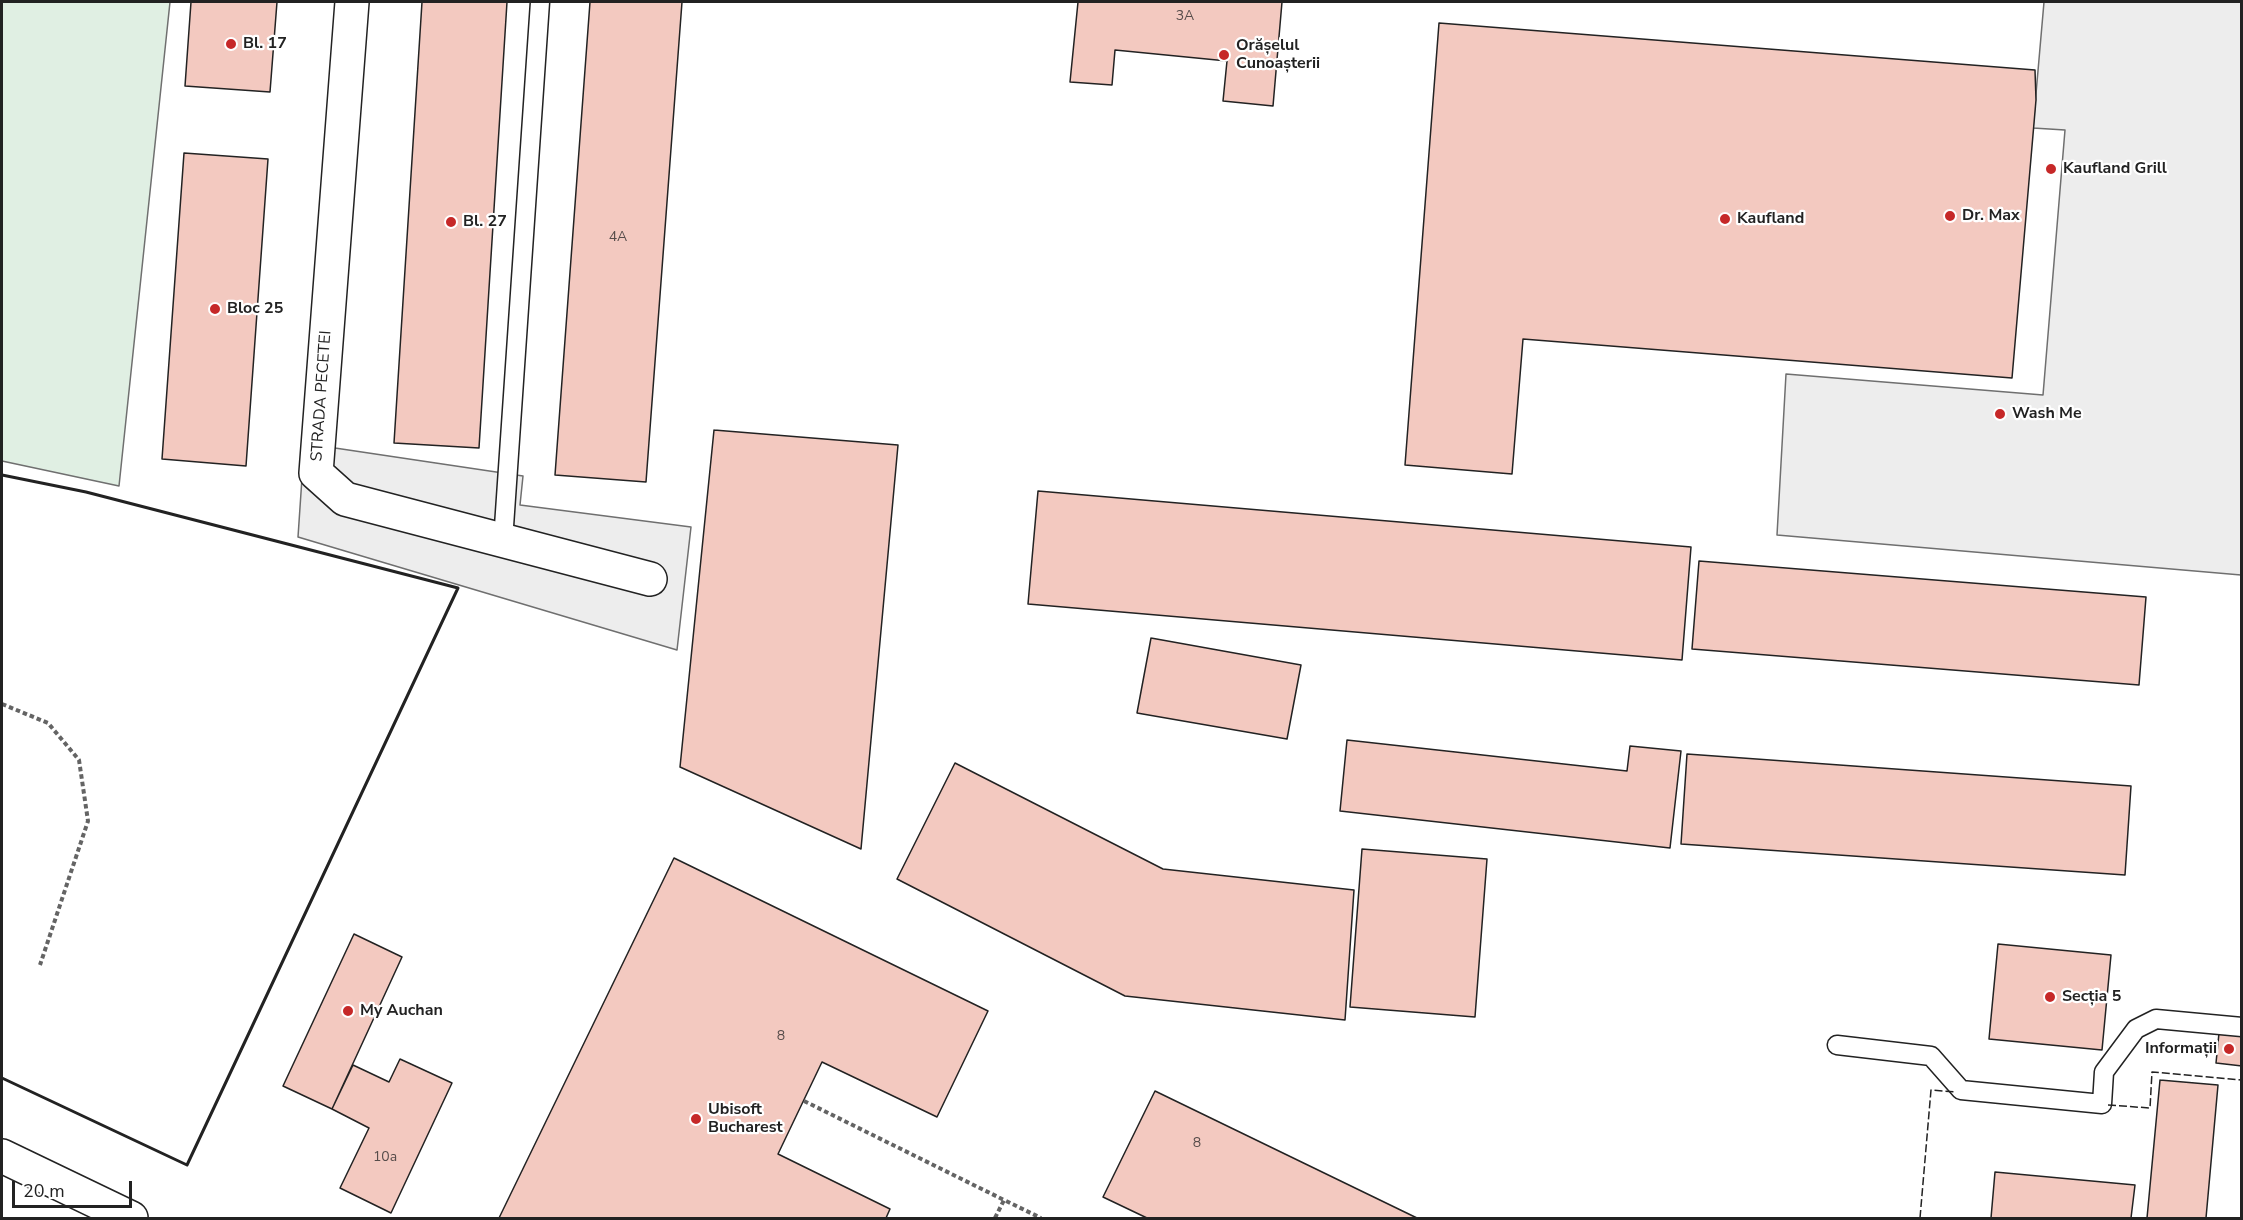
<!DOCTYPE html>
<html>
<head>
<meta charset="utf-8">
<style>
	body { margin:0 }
	#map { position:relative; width:2243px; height:1220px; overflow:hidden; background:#fff; font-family:"Nunito Sans",sans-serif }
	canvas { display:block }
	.frame { position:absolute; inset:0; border:3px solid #222; pointer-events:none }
	.scale { position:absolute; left:12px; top:1181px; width:120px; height:27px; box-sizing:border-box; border:3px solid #222; border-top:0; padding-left:8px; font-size:18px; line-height:21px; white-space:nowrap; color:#222; -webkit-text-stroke:4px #fff; paint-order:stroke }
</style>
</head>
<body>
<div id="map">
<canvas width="2243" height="1220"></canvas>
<div class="frame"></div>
<div class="scale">20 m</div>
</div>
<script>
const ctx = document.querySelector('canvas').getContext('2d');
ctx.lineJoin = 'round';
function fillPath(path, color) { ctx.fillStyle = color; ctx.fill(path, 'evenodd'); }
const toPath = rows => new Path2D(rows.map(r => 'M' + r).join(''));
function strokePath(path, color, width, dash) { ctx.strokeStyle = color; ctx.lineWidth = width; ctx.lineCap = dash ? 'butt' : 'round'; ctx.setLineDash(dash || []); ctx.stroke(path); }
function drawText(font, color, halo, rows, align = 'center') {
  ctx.font = font + ' "Nunito Sans",sans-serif'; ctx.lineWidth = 4.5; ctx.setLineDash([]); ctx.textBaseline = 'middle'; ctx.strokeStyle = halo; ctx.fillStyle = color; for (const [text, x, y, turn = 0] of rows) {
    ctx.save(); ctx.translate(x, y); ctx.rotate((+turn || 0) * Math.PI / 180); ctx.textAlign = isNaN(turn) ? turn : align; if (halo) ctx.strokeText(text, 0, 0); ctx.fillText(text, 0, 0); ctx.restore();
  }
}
const green = toPath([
	[2,2,170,2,119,486,2,461,2,2]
]);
const parking = toPath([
	[2044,2,2241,2,2241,575,1777,535,1786,374,2043,395,2065,130,2033,128,2044,2],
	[335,448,523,476,520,505,691,527,677,650,298,537,303,463,335,448]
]);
const building = toPath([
	[191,2,277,2,270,92,185,86,191,2],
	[422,2,507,2,479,448,394,443,422,2],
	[590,2,682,2,646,482,555,475,590,2],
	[1078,2,1282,2,1273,106,1223,101,1227,61,1115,50,1112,85,1070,82,1078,2],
	[1439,23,2035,70,2036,100,2012,378,1523,339,1512,474,1405,465,1439,23],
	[184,153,268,159,246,466,162,459,184,153],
	[714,430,898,445,861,849,680,767,714,430],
	[1038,491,1691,547,1682,660,1028,604,1038,491],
	[1699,561,2146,597,2139,685,1692,649,1699,561],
	[1151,638,1301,665,1287,739,1137,713,1151,638],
	[1347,740,1627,771,1630,746,1681,751,1670,848,1340,811,1347,740],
	[1687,754,2131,786,2125,875,1681,844,1687,754],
	[955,763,1163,869,1354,890,1345,1020,1125,996,897,879,955,763],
	[1362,849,1487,859,1475,1017,1350,1007,1362,849],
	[674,858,988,1011,937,1117,822,1062,778,1154,890,1209,886,1218,499,1218,674,858],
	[354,934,402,957,332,1109,283,1086,354,934],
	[1998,944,2111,955,2102,1050,1989,1039,1998,944],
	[2219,1033,2242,1035,2242,1066,2216,1063,2219,1033],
	[400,1059,452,1083,391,1213,340,1188,369,1128,332,1109,353,1065,389,1082,400,1059],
	[2160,1080,2218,1085,2206,1218,2147,1218,2160,1080],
	[1155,1091,1417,1218,1147,1218,1103,1197,1155,1091],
	[1995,1172,2135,1185,2131,1218,1991,1218,1995,1172]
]);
const path = toPath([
	[2,704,48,723,79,760,88,821,40,965],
	[804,1101,1004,1200],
	[995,1218,1004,1200,1041,1218]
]);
const lane = toPath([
	[503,541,540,2],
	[1837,1045,1931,1056,1961,1090,2102,1104,2104,1072,2136,1029,2156,1019,2242,1027]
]);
const street = toPath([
	[352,2,316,473,345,499,650,579]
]);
const secondary = toPath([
	[2,1156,131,1218]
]);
const fence = toPath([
	[2108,1105,2150,1108,2152,1072,2242,1080],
	[1920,1218,1931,1090,1955,1092]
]);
const wall = toPath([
	[2,475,86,492,458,588,187,1165,2,1078]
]);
const markers = [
	[231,44,6,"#c62828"],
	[1224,55,6,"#c62828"],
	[2051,169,6,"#c62828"],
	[1950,216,6,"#c62828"],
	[1725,219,6,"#c62828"],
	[451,222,6,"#c62828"],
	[215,309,6,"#c62828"],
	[2000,414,6,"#c62828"],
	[2050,997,6,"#c62828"],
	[348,1011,6,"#c62828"],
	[2229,1049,6,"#c62828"],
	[696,1119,6,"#c62828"]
];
const numberNames = [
	["3A",1185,17],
	["4A",618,238],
	["8",781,1037],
	["8",1197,1144],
	["10a",385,1158]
];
const poiNames = [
	["Bl. 17",243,44],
	["Orășelul",1236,46],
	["Cunoașterii",1236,64],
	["Kaufland Grill",2063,169],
	["Dr. Max",1962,216],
	["Kaufland",1737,219],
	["Bl. 27",463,222],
	["Bloc 25",227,309],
	["Wash Me",2012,414],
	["Secția 5",2062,997],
	["My Auchan",360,1011],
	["Informații",2217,1049,"right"],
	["Ubisoft",708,1110],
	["Bucharest",708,1128]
];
const streetNames = [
	["STRADA PECETEI",322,396,-86]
];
fillPath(green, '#e0efe3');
strokePath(green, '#6f6f6f', 1.5);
fillPath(parking, '#ededed');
strokePath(parking, '#6f6f6f', 1.5);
fillPath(building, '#f3c9c0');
strokePath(building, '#222', 1.5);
strokePath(lane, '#222', 21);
strokePath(street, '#222', 36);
strokePath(secondary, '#222', 36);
strokePath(path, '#646464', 4, [4.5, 3]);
strokePath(lane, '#fff', 18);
strokePath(street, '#fff', 33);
strokePath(secondary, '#fff', 33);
strokePath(fence, '#222', 1.5, [8, 3]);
strokePath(wall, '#222', 3);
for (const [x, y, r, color] of markers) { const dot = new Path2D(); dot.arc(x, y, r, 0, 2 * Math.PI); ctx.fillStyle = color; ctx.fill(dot); strokePath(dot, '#fff', 2); }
drawText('14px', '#564c4a', null, numberNames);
drawText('bold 16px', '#222', '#fff', poiNames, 'left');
drawText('16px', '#222', '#fff', streetNames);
</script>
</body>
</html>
